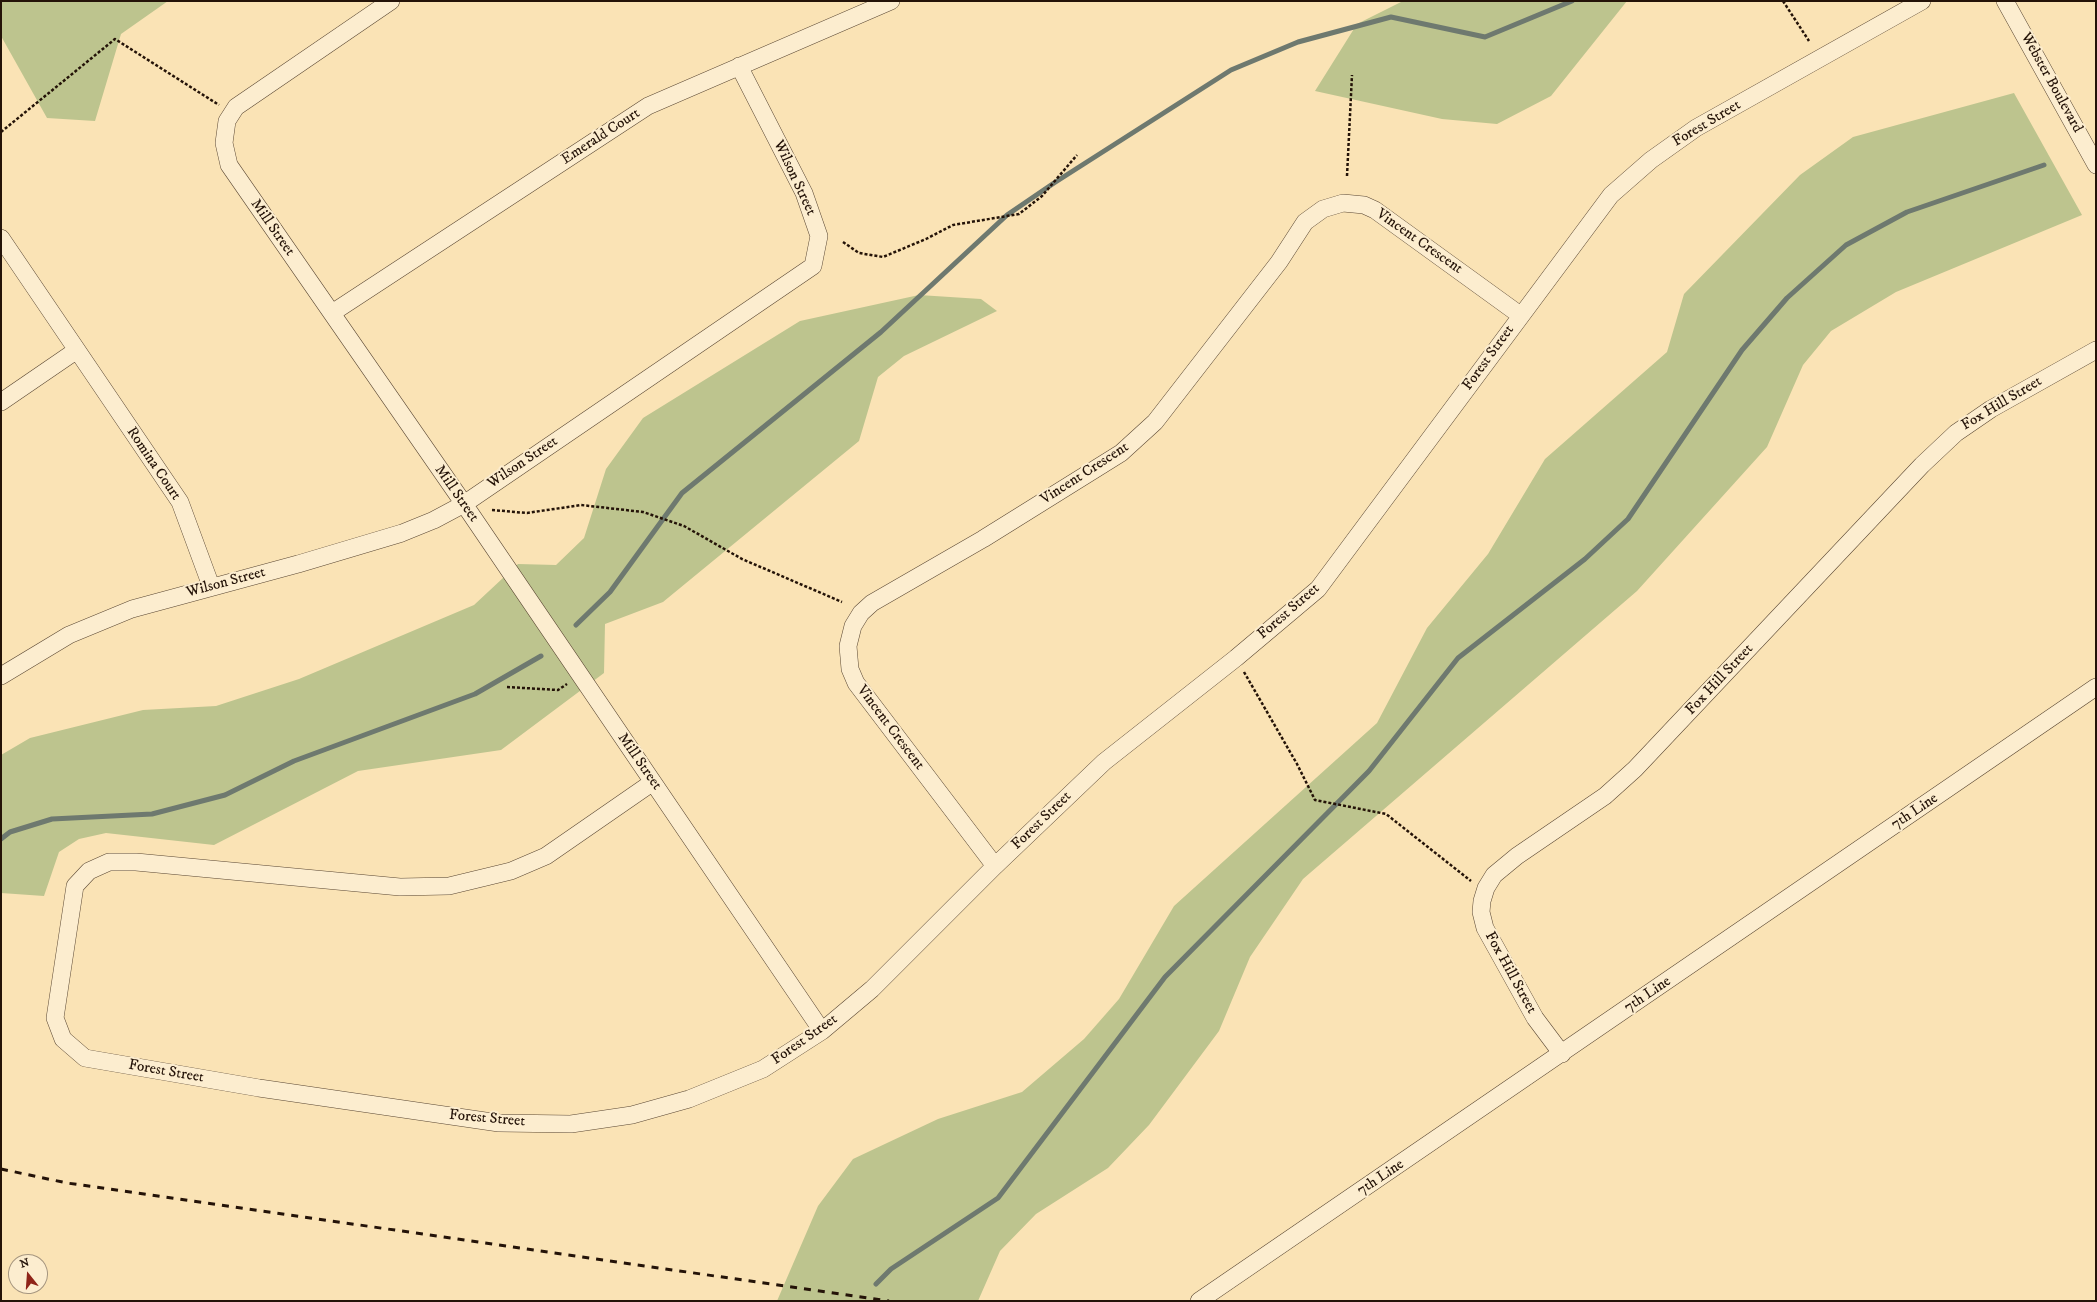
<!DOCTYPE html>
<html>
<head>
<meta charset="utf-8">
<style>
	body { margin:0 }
	#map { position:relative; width:2097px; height:1302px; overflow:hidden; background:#fae3b5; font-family:"IM FELL DW Pica",serif }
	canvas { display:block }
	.frame { position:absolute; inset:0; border:2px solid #241308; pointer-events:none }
	.north { position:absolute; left:8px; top:1254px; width:40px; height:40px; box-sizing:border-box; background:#fcedcf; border:1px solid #a6967f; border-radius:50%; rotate:343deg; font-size:11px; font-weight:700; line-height:16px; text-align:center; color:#241308 }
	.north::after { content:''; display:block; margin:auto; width:14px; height:18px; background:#8f2418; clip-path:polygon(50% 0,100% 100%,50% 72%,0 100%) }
</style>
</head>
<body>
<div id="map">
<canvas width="2097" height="1302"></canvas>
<div class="frame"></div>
<div class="north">N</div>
</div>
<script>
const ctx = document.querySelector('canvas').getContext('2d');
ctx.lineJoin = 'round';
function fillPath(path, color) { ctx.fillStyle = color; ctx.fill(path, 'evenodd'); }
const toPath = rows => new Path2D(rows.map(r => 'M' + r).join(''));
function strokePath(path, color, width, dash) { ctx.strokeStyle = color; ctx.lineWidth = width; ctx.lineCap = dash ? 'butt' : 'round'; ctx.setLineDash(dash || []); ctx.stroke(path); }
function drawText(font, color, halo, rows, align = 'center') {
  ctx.font = font + ' "IM FELL DW Pica",serif'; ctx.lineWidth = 4; ctx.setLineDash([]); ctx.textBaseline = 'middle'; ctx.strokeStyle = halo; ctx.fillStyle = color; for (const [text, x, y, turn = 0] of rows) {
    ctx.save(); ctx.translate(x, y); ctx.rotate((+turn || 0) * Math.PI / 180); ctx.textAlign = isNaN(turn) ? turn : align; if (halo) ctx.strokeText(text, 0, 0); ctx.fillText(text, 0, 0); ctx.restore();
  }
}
const green = toPath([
	[1,1,168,1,121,34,95,121,47,118,1,36],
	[1403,1,1627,1,1551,96,1497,124,1442,119,1315,91,1357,24],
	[2014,93,2082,215,1896,292,1831,331,1803,365,1767,447,1637,591,1303,879,1250,957,1219,1031,1149,1125,1108,1168,1036,1214,1000,1251,978,1301,777,1301,818,1206,853,1159,938,1119,1022,1092,1084,1039,1119,999,1174,906,1377,723,1427,628,1488,554,1545,459,1667,352,1684,294,1800,175,1853,137],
	[919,295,981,299,997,311,904,356,878,377,859,441,663,602,605,624,604,673,501,750,358,771,214,845,106,833,79,839,59,852,44,896,1,893,1,755,30,738,143,710,216,706,299,679,474,605,518,564,556,565,584,538,606,469,643,418,800,321]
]);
const stream = toPath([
	[576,625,610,592,682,493,881,332,1007,215,1054,183,1231,70,1298,42,1391,17,1485,37,1572,1],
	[1,839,10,832,52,819,152,814,225,795,294,761,475,694,541,656],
	[876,1284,891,1269,998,1198,1165,977,1369,771,1458,658,1585,559,1628,519,1742,350,1787,298,1846,245,1907,212,2044,165]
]);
const path = toPath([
	[1783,1,1809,41],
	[1,132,115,39,219,105],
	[1347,176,1352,75],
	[843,242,859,253,883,257,926,239,953,225,1019,214,1042,196,1077,155],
	[492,510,527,513,581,505,643,512,684,526,742,559,842,602],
	[1244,672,1297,764,1315,800,1386,814,1471,881],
	[507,687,558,690,567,684]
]);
const minor = toPath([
	[391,1,236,107,227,121,224,143,229,165,464,504,822,1031],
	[2005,1,2096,165],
	[1,238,180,502,211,586],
	[332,313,648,106,891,1],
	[1,402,77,350],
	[1,676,69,635,132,609,298,564,402,533,434,520,464,504,813,266,819,236,804,193,739,66],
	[653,782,546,856,511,871,449,886,400,887,136,862,109,862,89,871,75,886,55,1018,63,1039,85,1058,259,1088,499,1123,571,1124,632,1115,689,1099,763,1069,822,1031,872,989,995,866,1104,762,1236,658,1318,589,1611,195,1651,160,1696,128,1922,1],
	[995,866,856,683,850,669,848,646,853,626,861,613,872,603,983,539,1121,453,1155,422,1279,262,1305,222,1323,209,1343,203,1364,205,1375,210,1520,315],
	[1562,1054,1535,1018,1485,928,1481,912,1482,901,1486,888,1494,875,1517,856,1605,796,1635,769,1922,465,1956,433,1991,409,2096,350],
	[1199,1301,2096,687]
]);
const rail = toPath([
	[1,1169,67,1183,889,1301]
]);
const streetNames = [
	["Webster Boulevard",2051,83,61],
	["Forest Street",1707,124,-31],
	["Emerald Court",601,137,-33],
	["Wilson Street",794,178,65],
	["Mill Street",272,228,55],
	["Vincent Crescent",1419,242,35],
	["Forest Street",1489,358,-54],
	["Fox Hill Street",2002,404,-31],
	["Wilson Street",523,463,-34],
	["Romina Court",153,464,56],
	["Vincent Crescent",1085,474,-33],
	["Mill Street",456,494,55],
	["Wilson Street",226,583,-15],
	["Forest Street",1289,612,-41],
	["Fox Hill Street",1720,680,-47],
	["Vincent Crescent",890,728,53],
	["Mill Street",639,762,55],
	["7th Line",1915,812,-34],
	["Forest Street",1042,821,-44],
	["Fox Hill Street",1510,973,61],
	["7th Line",1648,995,-34],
	["Forest Street",805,1040,-35],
	["Forest Street",166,1072,10],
	["Forest Street",487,1119,5],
	["7th Line",1381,1178,-34]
];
fillPath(green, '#bdc48e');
strokePath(stream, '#6e796f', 5);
strokePath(minor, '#5a4733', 18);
strokePath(path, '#241308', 2.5, [3, 2]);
strokePath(minor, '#fcedcf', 17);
strokePath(rail, '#241308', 3, [7, 7]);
drawText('15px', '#241308', '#fcedcf', streetNames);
</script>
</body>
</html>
